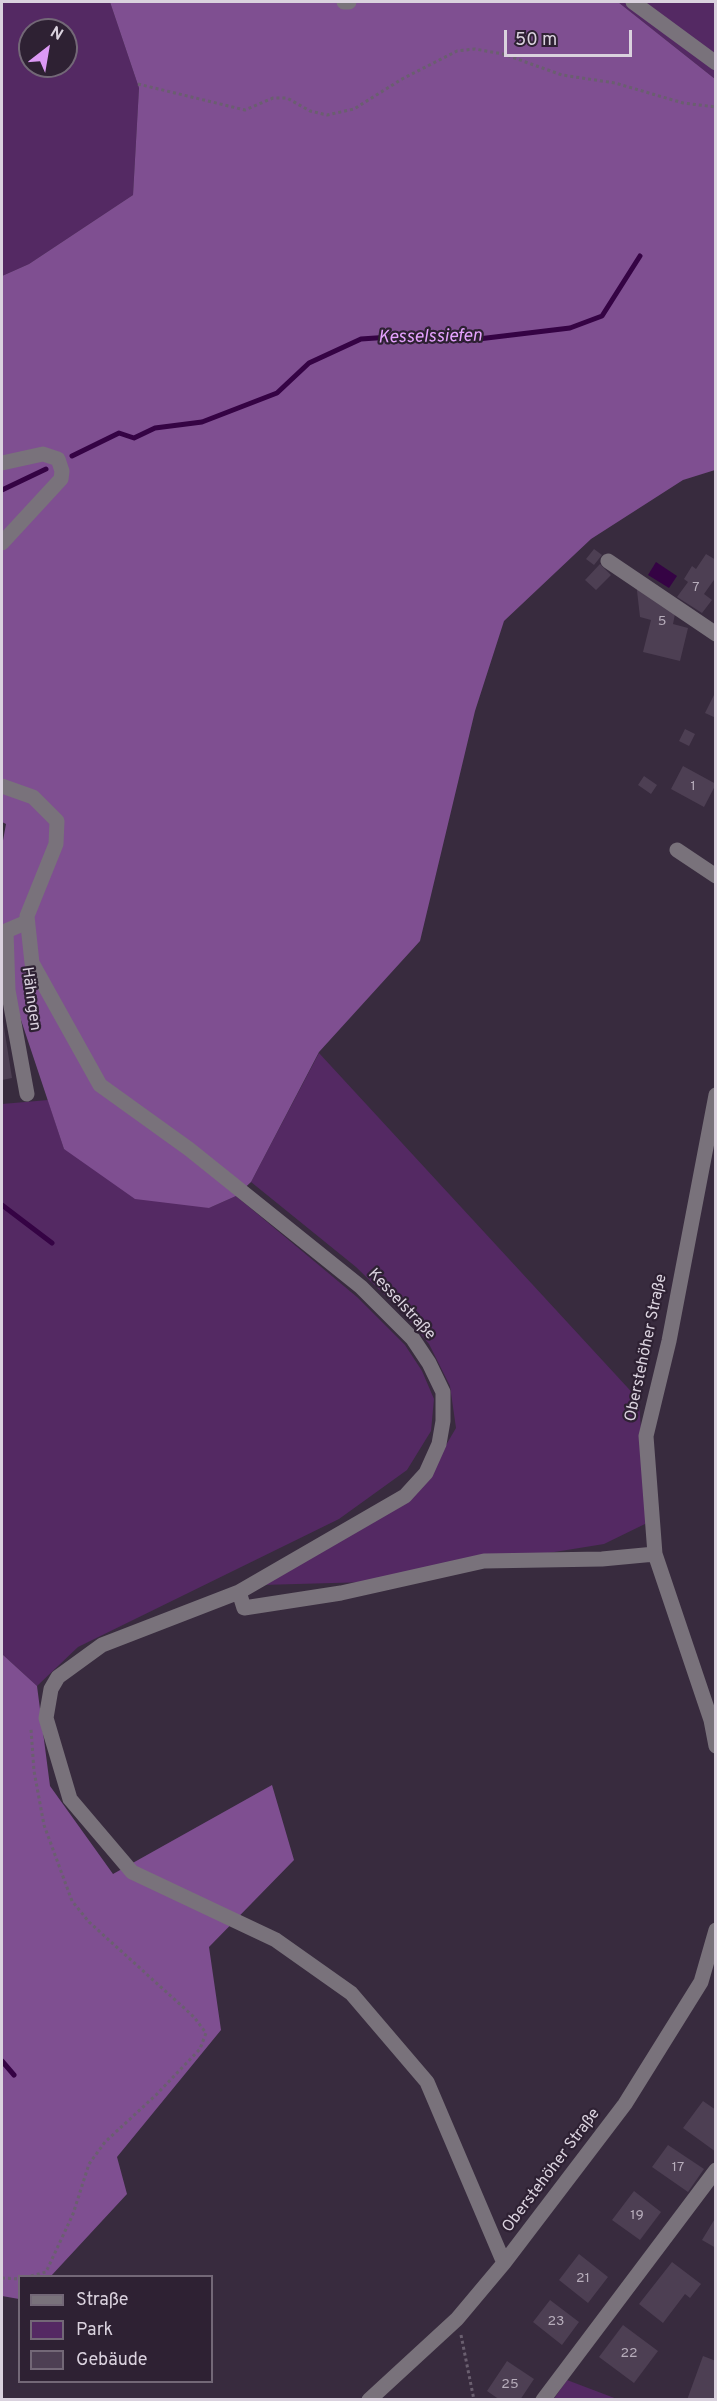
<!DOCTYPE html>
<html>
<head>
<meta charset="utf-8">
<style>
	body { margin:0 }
	#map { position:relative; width:717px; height:2401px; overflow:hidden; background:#382b3e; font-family:Overpass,sans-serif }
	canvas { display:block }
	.frame { position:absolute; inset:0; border:3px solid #dad2de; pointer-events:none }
	.legend { position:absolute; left:18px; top:2275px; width:195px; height:108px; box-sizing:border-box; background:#2e2133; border:2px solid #736877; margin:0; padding:8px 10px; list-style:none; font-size:18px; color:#dad2de }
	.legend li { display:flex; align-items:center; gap:12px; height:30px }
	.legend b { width:30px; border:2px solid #736877 }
	.north { position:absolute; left:18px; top:18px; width:60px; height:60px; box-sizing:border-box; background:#2e2133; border:2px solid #736877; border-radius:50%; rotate:31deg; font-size:16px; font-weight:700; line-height:24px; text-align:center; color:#dad2de }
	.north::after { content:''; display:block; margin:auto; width:21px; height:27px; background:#dc99f5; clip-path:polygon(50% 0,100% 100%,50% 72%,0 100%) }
	.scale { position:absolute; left:504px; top:30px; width:128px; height:27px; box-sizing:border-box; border:3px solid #dad2de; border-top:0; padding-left:8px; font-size:18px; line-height:21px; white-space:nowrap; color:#dad2de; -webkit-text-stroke:4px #2e2133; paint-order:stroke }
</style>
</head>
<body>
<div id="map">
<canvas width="717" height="2401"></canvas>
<div class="frame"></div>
<ul class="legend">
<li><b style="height:8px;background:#79727b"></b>Straße</li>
<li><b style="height:16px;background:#542963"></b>Park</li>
<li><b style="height:16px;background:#4d3f53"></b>Gebäude</li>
</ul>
<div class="north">N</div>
<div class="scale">50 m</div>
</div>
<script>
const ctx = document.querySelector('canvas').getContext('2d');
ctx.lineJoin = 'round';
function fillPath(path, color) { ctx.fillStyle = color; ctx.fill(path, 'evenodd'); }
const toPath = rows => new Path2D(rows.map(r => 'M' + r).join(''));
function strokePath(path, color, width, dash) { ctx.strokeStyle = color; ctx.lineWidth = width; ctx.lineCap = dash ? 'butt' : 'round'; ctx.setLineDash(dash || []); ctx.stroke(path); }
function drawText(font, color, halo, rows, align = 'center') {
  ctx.font = font + ' Overpass,sans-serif'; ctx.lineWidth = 4.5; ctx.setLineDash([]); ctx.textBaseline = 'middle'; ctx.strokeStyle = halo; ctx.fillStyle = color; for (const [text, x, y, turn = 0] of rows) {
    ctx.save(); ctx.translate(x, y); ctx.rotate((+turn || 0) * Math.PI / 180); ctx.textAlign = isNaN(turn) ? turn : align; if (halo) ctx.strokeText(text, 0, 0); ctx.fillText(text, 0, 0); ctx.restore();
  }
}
const green = toPath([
	[2,2,110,2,139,88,133,195,29,264,2,276],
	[30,30,66,30,66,66,30,66],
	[618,2,715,2,715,79],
	[319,1053,639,1400,647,1523,604,1544,369,1582,261,1585,422,1486,456,1428,450,1386,429,1344,403,1313,356,1267,251,1182],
	[48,1100,64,1149,209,1208,236,1196,357,1297,405,1345,422,1371,434,1399,431,1431,407,1470,339,1519,78,1647,37,1686,2,1654,2,1104],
	[567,2380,617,2399,553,2400]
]);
const forest = toPath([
	[110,2,618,2,715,79,715,470,683,480,591,539,504,621,475,711,420,941,319,1052,251,1182,236,1196,209,1208,135,1199,64,1149,14,999,2,987,2,846,6,824,2,822,2,276,29,264,133,195,139,88],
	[2,1654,37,1686,50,1786,113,1874,272,1785,294,1860,209,1947,221,2030,117,2157,127,2194,51,2276,20,2276,19,2299,2,2296]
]);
const water = toPath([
	[656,562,677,576,669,588,648,575]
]);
const stream = toPath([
	[72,456,119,433,134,438,155,428,202,422,277,393,309,363,361,339,405,336,470,340,570,328,602,316,640,256],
	[2,490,46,469],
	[2,1205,52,1243],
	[2,2061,14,2075]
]);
const building = toPath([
	[594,549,602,555,594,565,586,559],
	[706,554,716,560,716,577,704,594,712,600,702,613,677,597,688,582,684,579,692,566,696,569],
	[600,564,611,575,596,590,585,580],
	[636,582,676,609,673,624,688,628,680,661,643,652,651,620,640,617],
	[716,691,716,718,705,713],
	[685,729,695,734,689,746,679,741],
	[683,766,716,784,704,807,671,789],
	[644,776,657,785,651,794,638,785],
	[2,1015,12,1078,2,1080],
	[703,2101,716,2110,716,2152,683,2128],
	[668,2145,704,2169,688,2192,652,2167],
	[634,2191,661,2212,640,2240,612,2220],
	[716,2217,716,2248,702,2240],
	[579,2254,608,2277,588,2303,559,2280],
	[672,2262,701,2284,690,2298,685,2294,663,2323,639,2304],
	[550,2300,579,2322,562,2345,533,2322],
	[623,2325,658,2351,634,2383,599,2357],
	[703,2356,716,2361,716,2400,687,2400],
	[507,2361,534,2379,520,2400,500,2400,487,2391]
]);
const path = toPath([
	[138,84,245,110,273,98,287,98,310,111,327,115,354,109,402,79,457,51,475,49,503,54,562,75,615,83,683,103,716,107],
	[31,2276,46,2272,73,2214,89,2164,105,2142,156,2095,200,2049,206,2033,194,2017,89,1922,72,1901,44,1825,34,1771,31,1729],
	[2,2278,20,2279],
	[461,2335,474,2400]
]);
const minor = toPath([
	[344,2,349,2],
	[633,2,716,63],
	[2,463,43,454,58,459,62,471,61,479,2,543],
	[608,561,716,634],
	[2,786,33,797,57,821,56,844,27,916,32,963,100,1085,189,1149,361,1287,413,1339,429,1363,443,1392,443,1421,439,1444,426,1473,405,1496,239,1592,244,1608,341,1593,484,1561,602,1559,655,1554],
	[677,850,716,876],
	[27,922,6,931,8,990,27,1094],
	[716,1095,669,1341,646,1436,655,1554,711,1720,716,1746],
	[239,1592,102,1645,58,1677,51,1689,46,1718,70,1799,132,1872,276,1940,351,1993,427,2082,504,2263],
	[369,2400,457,2319,504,2263,625,2104,701,1982,716,1930],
	[543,2400,716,2170]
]);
const numberNames = [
	["7",696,588],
	["5",662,622],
	["1",693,787],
	["17",678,2168],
	["19",637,2216],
	["21",583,2279],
	["23",556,2322],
	["22",629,2354],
	["25",510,2385]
];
const streetNames = [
	["Hähngen",30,999,82],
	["Kesselstraße",401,1305,47],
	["Oberstehöher Straße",647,1348,-78],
	["Oberstehöher Straße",552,2171,-53]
];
const waterNames = [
	["Kesselssiefen",430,338,-1]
];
fillPath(green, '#542963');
fillPath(forest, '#7f4f91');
fillPath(water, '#350344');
strokePath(stream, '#350344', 5);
fillPath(building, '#4d3f53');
strokePath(path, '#6a5f6f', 3, [3, 3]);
strokePath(minor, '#79727b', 15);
drawText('14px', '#b7adbb', null, numberNames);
drawText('16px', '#dad2de', '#2e2133', streetNames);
drawText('italic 18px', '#e5a2fe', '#2e2133', waterNames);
</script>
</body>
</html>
